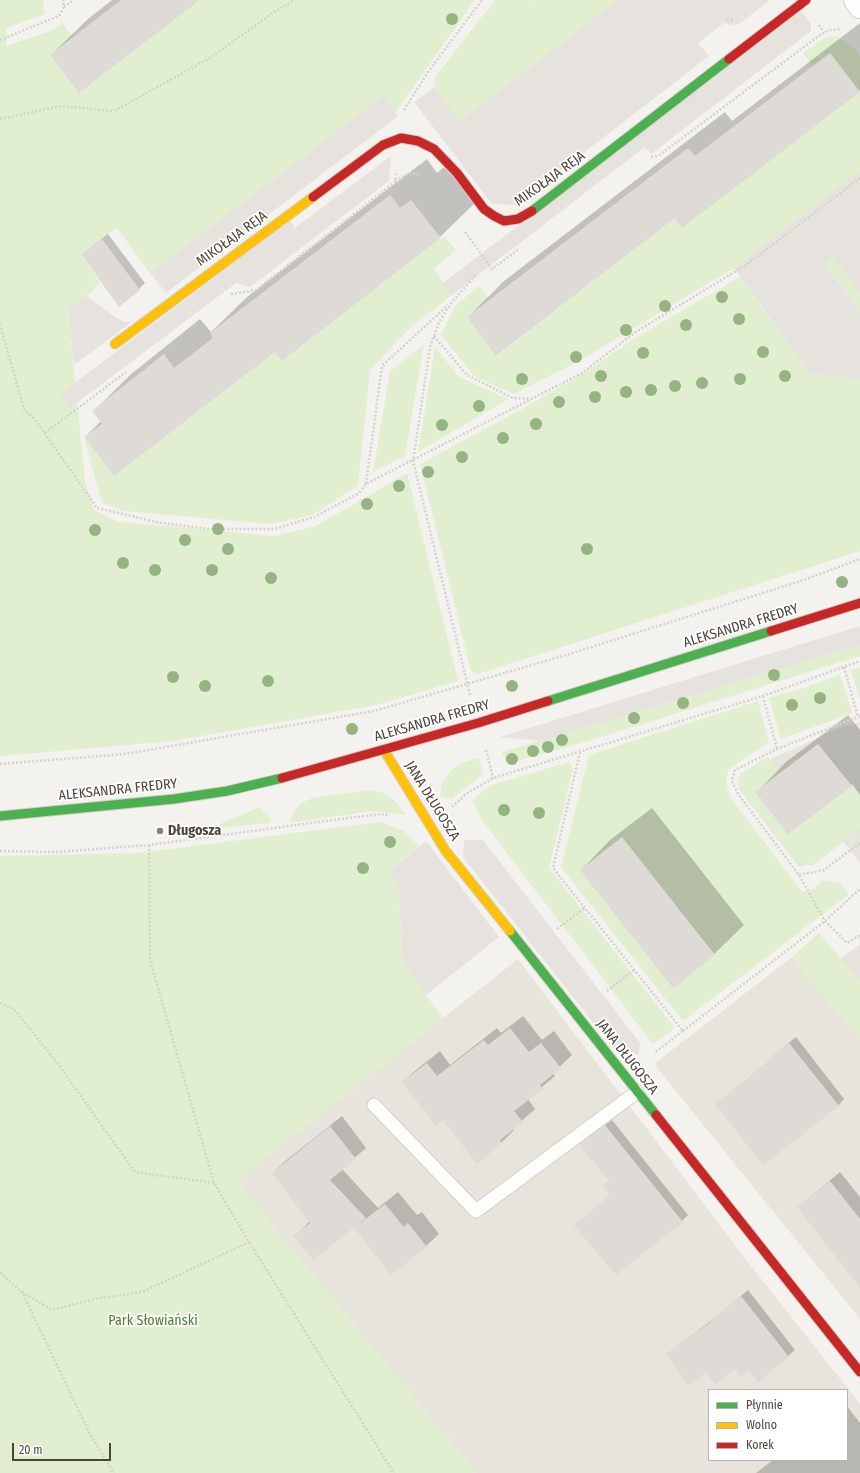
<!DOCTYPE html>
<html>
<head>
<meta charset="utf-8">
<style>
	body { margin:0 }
	#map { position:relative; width:860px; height:1473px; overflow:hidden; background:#f4f2ee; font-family:"Fira Sans Condensed",sans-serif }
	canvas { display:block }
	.legend { position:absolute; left:708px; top:1389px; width:140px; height:72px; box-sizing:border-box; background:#fff; border:1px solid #b7b4b0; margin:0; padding:5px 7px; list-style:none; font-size:12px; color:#4b4439 }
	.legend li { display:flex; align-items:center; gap:8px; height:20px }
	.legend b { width:20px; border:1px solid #b7b4b0 }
	.scale { position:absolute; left:12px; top:1443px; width:99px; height:18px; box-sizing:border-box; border:2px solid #4b4439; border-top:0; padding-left:5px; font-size:12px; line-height:14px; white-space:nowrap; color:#4b4439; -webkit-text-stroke:3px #fff; paint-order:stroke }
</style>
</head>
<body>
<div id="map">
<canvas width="860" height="1473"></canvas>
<ul class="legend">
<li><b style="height:5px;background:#4caf50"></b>Płynnie</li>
<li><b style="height:5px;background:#ffc107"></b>Wolno</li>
<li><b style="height:5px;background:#c62828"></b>Korek</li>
</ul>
<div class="scale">20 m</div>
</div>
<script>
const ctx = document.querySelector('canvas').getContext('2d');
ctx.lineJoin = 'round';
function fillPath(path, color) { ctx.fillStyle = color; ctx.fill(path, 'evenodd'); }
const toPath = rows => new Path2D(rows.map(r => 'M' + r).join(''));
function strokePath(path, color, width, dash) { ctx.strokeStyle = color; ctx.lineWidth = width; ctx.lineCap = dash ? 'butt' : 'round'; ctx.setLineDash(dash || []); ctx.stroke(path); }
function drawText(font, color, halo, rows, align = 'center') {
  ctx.font = font + ' "Fira Sans Condensed",sans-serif'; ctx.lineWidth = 3.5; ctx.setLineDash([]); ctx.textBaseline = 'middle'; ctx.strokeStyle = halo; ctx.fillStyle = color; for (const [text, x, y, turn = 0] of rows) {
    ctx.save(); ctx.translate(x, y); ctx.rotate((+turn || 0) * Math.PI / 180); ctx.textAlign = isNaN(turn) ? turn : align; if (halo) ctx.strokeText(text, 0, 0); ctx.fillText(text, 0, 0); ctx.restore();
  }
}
const residential = toPath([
	[860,722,860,863,842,840,811,864,799,867,739,789,747,770,837,729],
	[792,957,860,1041,860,1319,654,1064],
	[518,959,744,1257,860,1404,860,1473,476,1473,236,1181],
	[709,1390,847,1390,847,1460,709,1460]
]);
const green = toPath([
	[0,0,43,0,45,14,6,28,7,46,48,32,62,23,73,37,50,55,79,93,200,0,475,0,395,113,383,96,150,273,117,228,81,254,100,283,87,296,68,309,85,481,94,510,119,522,274,536,316,526,407,473,458,681,376,705,173,741,0,756],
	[495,0,529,0,530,2,533,0,618,0,460,121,434,87,436,76],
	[836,36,856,50,860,56,860,171,734,268,579,361,514,394,474,376,441,335,455,306,479,286,489,299,467,317,497,356,675,218,682,227,860,92,830,53,813,67,803,53,824,38],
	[444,236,456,250,434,269,452,295,410,328,370,370,358,486,312,515,271,524,124,511,102,503,84,437,114,476,275,352,282,361],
	[832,256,860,293,860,312,824,265,809,261],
	[740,277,810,373,860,380,860,551,478,674,471,671,420,464,524,408,585,372,640,335],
	[424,344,405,456,373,472,390,371],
	[435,347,459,377,508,399,418,452],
	[860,645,860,656,588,741,510,763,506,763,502,752],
	[860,667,860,700,851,670],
	[840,675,852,713,781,739,769,698,804,688],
	[758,701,769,742,729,769,726,778,727,787,732,800,802,891,809,892,824,880,840,883,849,894,683,1021,561,867,589,755],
	[768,757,780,773,756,792,788,834,851,786,860,796,860,829,812,866,797,862,739,789,737,779,742,773],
	[479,758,483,774,452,799,440,797,441,785,450,771,464,762],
	[569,762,573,769,549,868,675,1028,653,1044,481,819,472,800,492,785],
	[370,790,383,793,395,801,406,815,372,811,290,823,293,812,300,804,312,798],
	[260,807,269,816,270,823,208,829],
	[381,822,404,831,419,846,389,872,398,884,403,964,443,1018,237,1181,476,1473,0,1473,0,856,138,853],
	[819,933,860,981,860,1041,792,957]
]);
const parking = toPath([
	[618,0,770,0,739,24,730,25,724,23,698,43,709,56,516,205,492,204,414,102,434,87,460,121],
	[800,10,811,24,811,31,651,154,645,147,452,295,443,283],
	[383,96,398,116,166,293,150,273],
	[391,156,389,181,250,287,236,283,70,408,60,394,290,221,295,228],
	[860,171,860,293,832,256,824,265,860,312,860,380,810,373,734,268],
	[87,296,118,319,125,322,133,321,74,365,68,309],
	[860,626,860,645,816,658,540,741,500,737],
	[464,840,483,840,640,1043,639,1055,618,1054,463,857],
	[426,841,499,937,426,995,403,964,398,884,389,872],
	[860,944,860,981,840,959]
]);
const shadow = toPath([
	[112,0,198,0,51,55,88,19],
	[860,23,860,90,682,226,675,217,468,317,504,281,725,112,732,121],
	[427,159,437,173,448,164,477,201,440,237,275,351,85,437,101,421,94,411,130,375,200,319,211,332,247,297],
	[108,234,145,283,139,289,82,254],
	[848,715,860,730,860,795,852,784,788,833,757,792,786,762],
	[652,808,744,925,714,954,581,870,610,840],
	[523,1016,542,1040,554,1031,572,1055,553,1073,555,1076,528,1099,535,1109,513,1129,514,1130,501,1143,443,1119,403,1082,416,1070,440,1051,450,1065,497,1028,501,1033],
	[796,1037,844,1099,838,1106,716,1104,771,1060,776,1053],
	[342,1116,366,1148,342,1169,378,1208,398,1192,417,1215,422,1212,439,1234,426,1246,358,1223,295,1236,310,1221,273,1173,284,1162],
	[612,1120,688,1215,682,1221,575,1226,611,1195,610,1180,587,1138],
	[840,1172,860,1197,860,1286,798,1207],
	[748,1290,795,1350,758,1381,749,1370,734,1368,706,1372,667,1354,711,1321],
	[847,1406,860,1423,860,1473,756,1473,773,1460,847,1460]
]);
const building = toPath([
	[121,0,200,0,79,93,50,55],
	[830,53,860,92,682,228,675,218,496,356,467,317,688,148,695,156],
	[390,195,400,208,411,200,441,238,282,361,275,352,114,476,84,437,102,424,92,411,164,354,174,368,213,338,210,333],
	[102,239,140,290,119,307,81,254],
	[818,744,852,786,788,834,755,792],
	[622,837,715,955,673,988,580,870],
	[510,1028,529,1052,541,1043,561,1068,540,1085,543,1089,514,1111,523,1122,500,1140,502,1143,477,1164,443,1120,436,1126,402,1082,427,1063,437,1076,484,1040,488,1045],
	[789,1043,839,1106,763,1165,715,1104,770,1061,768,1059],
	[605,1125,683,1222,616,1275,574,1226,610,1195,603,1186,609,1181,579,1144],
	[330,1126,356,1159,330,1180,366,1218,313,1260,293,1236,310,1223,272,1173],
	[830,1181,860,1219,860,1288,797,1207],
	[385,1204,404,1227,408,1223,427,1247,391,1275,354,1228],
	[741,1296,789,1357,758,1382,749,1371,740,1378,734,1369,715,1385,706,1373,689,1386,666,1354,711,1322,709,1321]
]);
const path = toPath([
	[64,7,74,0],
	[727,19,733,20],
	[819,25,824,32],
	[0,40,59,16,64,7,63,0],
	[404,110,428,72,482,0],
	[0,119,61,106,114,111,210,58,274,12,295,0],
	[651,157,658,156,820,35,830,30,840,29],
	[395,181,410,173,418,175],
	[465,232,492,269,519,249],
	[231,294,256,290,395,182,396,172],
	[0,324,24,409,36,421,97,508,161,523,209,529,274,529,314,517,358,494,366,484,582,373,634,333,746,265,860,178],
	[434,336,467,375,513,398,530,399],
	[45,433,126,372],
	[366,484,382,366,448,305],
	[844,667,858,717],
	[470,695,413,461,430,347,439,322,452,302,476,275],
	[763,696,777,749],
	[860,716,777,749,735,770,732,781,738,794,799,875,825,921,847,943,860,935],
	[486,750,493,778],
	[580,752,553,868,683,1031,654,1053],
	[0,764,125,754,374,711,563,656,804,580,860,559],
	[452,807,466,794,493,778,763,696,860,661],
	[149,845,150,960,214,1183,249,1242,394,1473],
	[0,851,56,852,149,845,363,816,384,814,390,816],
	[799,875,824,870,860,843],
	[557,929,585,908],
	[607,991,634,970],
	[0,1003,14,1009,58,1064,135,1172,214,1183],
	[683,1031,825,921,860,889],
	[0,1273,22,1292,90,1434,114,1473],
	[22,1292,52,1310,94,1299,142,1292,249,1242]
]);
const lane = toPath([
	[374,1105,476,1211,637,1092]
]);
const street = toPath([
	[855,0,860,7]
]);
const fast = toPath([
	[532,211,729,59],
	[548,701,771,631],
	[0,816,174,799,227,791,282,778],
	[510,931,656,1115]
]);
const slow = toPath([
	[115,344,313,197],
	[384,750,445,850,510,931]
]);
const jam = toPath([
	[729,59,806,0],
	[313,197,383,145,401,138,418,141,434,149,457,173,484,209,494,216,504,221,518,219,532,211],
	[771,631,860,603],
	[282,778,478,723,548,701],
	[656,1115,860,1372]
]);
const trees = [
	[452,19],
	[722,297],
	[665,306],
	[739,319],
	[686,325],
	[626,330],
	[763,352],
	[643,353],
	[576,357],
	[601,376],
	[785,376],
	[522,379],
	[740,379],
	[702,383],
	[675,386],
	[651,390],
	[626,392],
	[595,397],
	[559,402],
	[479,406],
	[536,424],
	[442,425],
	[503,438],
	[462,457],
	[428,472],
	[399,486],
	[367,504],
	[218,529],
	[95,530],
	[185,540],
	[228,549],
	[587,549],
	[123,563],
	[155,570],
	[212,570],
	[271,578],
	[842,582],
	[774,675],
	[173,677],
	[268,681],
	[205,686],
	[512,686],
	[820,698],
	[683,703],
	[792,705],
	[634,718],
	[352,729],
	[562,740],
	[548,747],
	[533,751],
	[512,759],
	[504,810],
	[539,813],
	[390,842],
	[363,868]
];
const markers = [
	[160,831,4,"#868178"]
];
const streetNames = [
	["MIKOŁAJA REJA",550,179,-36],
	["MIKOŁAJA REJA",232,239,-36],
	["ALEKSANDRA FREDRY",741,626,-17],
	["ALEKSANDRA FREDRY",432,721,-16],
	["ALEKSANDRA FREDRY",118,790,-6],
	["JANA DŁUGOSZA",432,801,58],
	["JANA DŁUGOSZA",627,1057,52]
];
const poiNames = [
	["Długosza",168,831]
];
const parkNames = [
	["Park Słowiański",153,1321]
];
fillPath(residential, '#e7e4dc');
fillPath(green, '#e1eecf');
fillPath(parking, '#e6e3df');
fillPath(shadow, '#0003');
fillPath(building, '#dedbd6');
strokePath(lane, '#d2d0cb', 15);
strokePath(street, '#d2d0cb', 24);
strokePath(fast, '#d3cfc5', 11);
strokePath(slow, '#d3cfc5', 11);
strokePath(jam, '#d3cfc5', 11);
strokePath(path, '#d3d2cc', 2.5, [2, 2]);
strokePath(lane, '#fdfdfc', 13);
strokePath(street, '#fdfdfc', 22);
strokePath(fast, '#4caf50', 9);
strokePath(slow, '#ffc107', 9);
strokePath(jam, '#c62828', 9);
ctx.fillStyle = '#96b382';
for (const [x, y] of trees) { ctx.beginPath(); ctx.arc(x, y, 6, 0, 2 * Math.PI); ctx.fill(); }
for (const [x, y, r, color] of markers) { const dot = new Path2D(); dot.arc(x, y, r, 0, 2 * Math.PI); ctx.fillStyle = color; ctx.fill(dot); strokePath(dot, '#fff', 1.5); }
drawText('14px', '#4b4439', '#fff', streetNames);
drawText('bold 14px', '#4b4439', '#fff', poiNames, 'left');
drawText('14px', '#4a7f2a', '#fff', parkNames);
</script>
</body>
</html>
